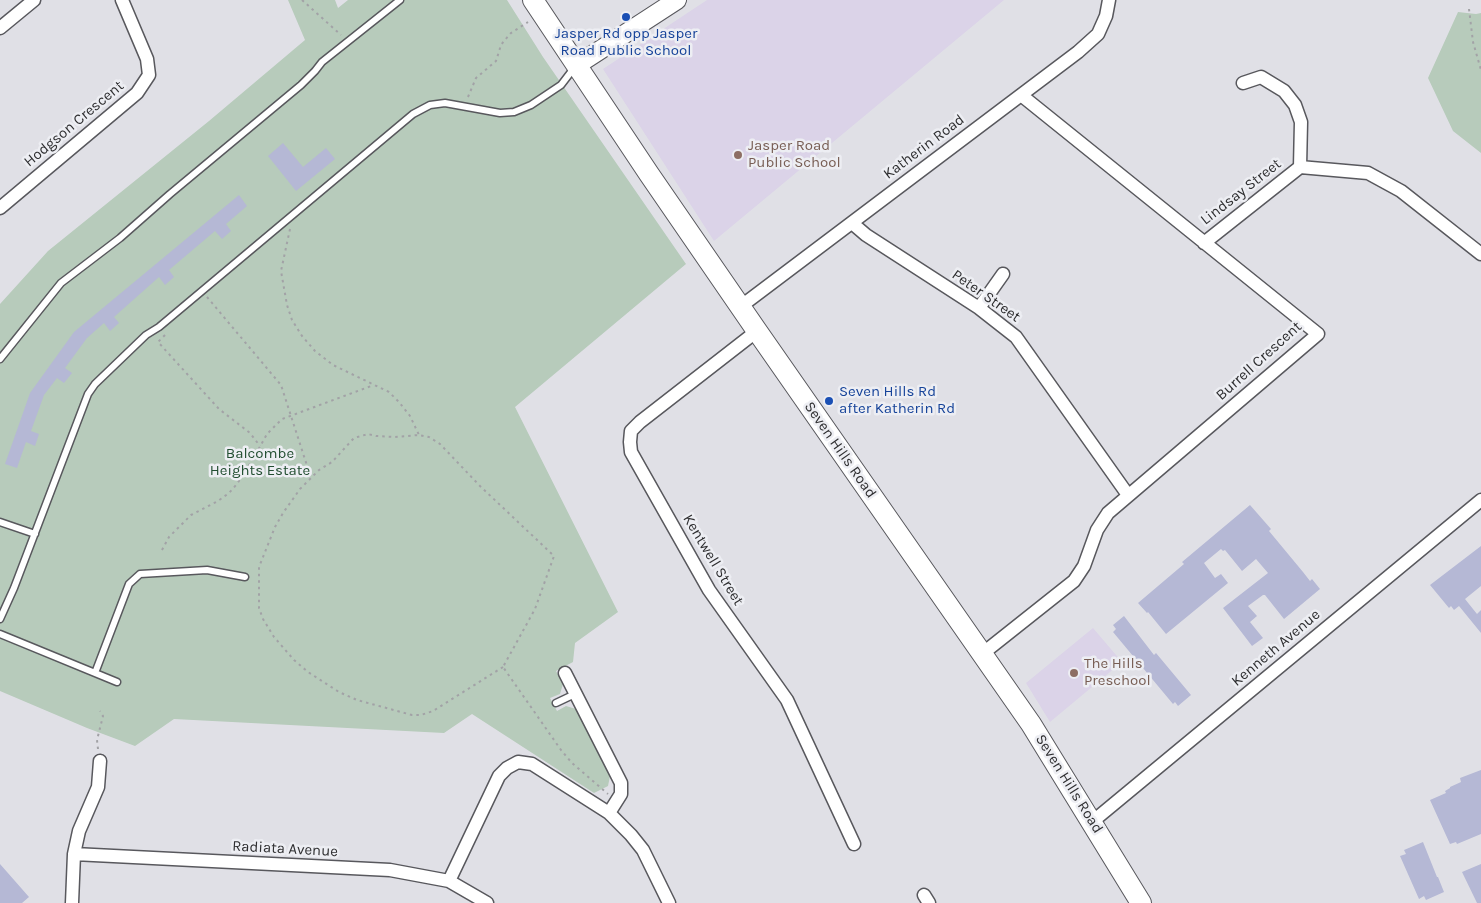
<!DOCTYPE html>
<html>
<head>
<meta charset="utf-8">
<style>
	body { margin:0 }
	canvas { display:block; background:#e0e0e6 }
</style>
</head>
<body>
<canvas width="1481" height="903"></canvas>
<script>
const ctx = document.querySelector('canvas').getContext('2d');
ctx.lineJoin = 'round';
function fillPath(path, color) { ctx.fillStyle = color; ctx.fill(path, 'evenodd'); }
const toPath = rows => new Path2D(rows.map(r => 'M' + r).join(''));
function strokePath(path, color, width, dash) { ctx.strokeStyle = color; ctx.lineWidth = width; ctx.lineCap = dash ? 'butt' : 'round'; ctx.setLineDash(dash || []); ctx.stroke(path); }
function drawText(font, color, halo, rows, align = 'center') {
  ctx.font = font + ' Karla,sans-serif'; ctx.lineWidth = 5; ctx.setLineDash([]); ctx.textBaseline = 'middle'; ctx.strokeStyle = halo; ctx.fillStyle = color; for (const [text, x, y, turn = 0] of rows) {
    ctx.save(); ctx.translate(x, y); ctx.rotate((+turn || 0) * Math.PI / 180); ctx.textAlign = isNaN(turn) ? turn : align; if (halo) ctx.strokeText(text, 0, 0); ctx.fillText(text, 0, 0); ctx.restore();
  }
}
const education = toPath([
	[707,0,1004,0,714,241,603,69],
	[1093,628,1122,662,1050,722,1026,683]
]);
const green = toPath([
	[288,0,335,0,338,8,348,0,507,0,543,57,686,264,515,407,618,612,575,643,573,662,556,671,563,684,560,694,550,698,557,711,566,706,576,709,610,776,608,786,594,793,472,714,444,733,174,719,135,746,87,728,0,691,0,304,48,251,209,121,305,40],
	[1458,12,1476,14,1481,13,1481,153,1453,131,1428,78]
]);
const building = toPath([
	[283,143,303,167,326,148,335,159,296,191,268,156],
	[239,195,247,206,226,224,231,231,222,239,215,231,169,270,174,277,165,285,159,277,114,317,119,323,110,331,104,323,87,338,65,368,72,373,64,383,57,378,44,395,31,431,39,434,35,446,26,442,17,468,5,464,30,393,74,332],
	[1250,505,1271,529,1269,531,1303,572,1310,581,1312,579,1320,589,1284,619,1265,595,1263,595,1248,606,1257,616,1250,622,1263,638,1252,646,1223,608,1268,573,1256,559,1242,571,1225,550,1223,551,1221,549,1204,563,1215,578,1221,574,1228,583,1166,634,1148,612,1147,613,1138,603,1184,564,1182,562],
	[1481,546,1481,586,1465,599,1477,614,1481,610,1481,633,1459,606,1454,610,1451,606,1449,608,1430,585],
	[1124,616,1154,655,1156,653,1191,695,1178,706,1175,702,1173,704,1113,632,1116,629,1113,625],
	[1481,770,1481,834,1457,844,1456,842,1450,844,1430,800,1446,793,1445,791,1450,788,1450,787,1461,782,1460,778],
	[1423,842,1437,877,1438,877,1444,892,1426,900,1424,896,1419,899,1400,856,1406,854,1404,850],
	[0,864,29,897,22,903,0,903],
	[1481,864,1481,903,1477,903,1462,872]
]);
const path = toPath([
	[302,0,341,35],
	[1469,9,1473,42,1481,70],
	[468,97,476,78,496,61,501,45,504,41,511,33,528,22],
	[290,229,281,271,287,305,292,320,302,336,315,351,333,365,389,392,399,402,410,416,419,435],
	[207,297,281,385,311,478],
	[165,335,158,342,219,409,250,433,260,446],
	[162,550,169,537,191,515,218,501,229,493,237,484,253,459,267,434,282,419,374,385],
	[503,667,433,711,421,715,412,715,357,700,339,692,308,672,294,660,274,637,263,619,259,608,259,567,275,527,283,513,300,489,319,470,332,462,354,438,368,434,376,436,395,437,419,435,429,437,440,444,480,486,554,556,535,609,503,667,561,750,572,763,608,794],
	[98,749,97,740,103,716,100,711]
]);
const lane = toPath([
	[0,359,61,283,120,238,170,194,301,85,315,71,322,62,400,0],
	[0,522,35,534],
	[0,619,14,588,88,394,95,384,146,335,159,327,413,114,430,105,445,103,500,113,514,112,531,105,561,85,574,68],
	[0,634,117,682],
	[95,673,129,584,140,574,207,570,245,577],
	[556,703,575,694]
]);
const street = toPath([
	[0,28,34,0],
	[1243,83,1261,77,1284,91,1295,105,1301,122,1300,167],
	[0,208,137,93,149,75,147,59,122,0],
	[852,223,866,235,979,308,1016,337,1128,495],
	[1204,243,1300,167,1368,173,1401,191,1481,254],
	[740,307,1078,52,1098,34,1106,16,1109,0],
	[979,308,1003,274],
	[757,331,640,422,631,431,630,442,631,452,709,590,787,700,854,844],
	[982,654,1074,581,1084,566,1097,530,1108,513,1318,334,1021,95],
	[565,673,621,783,621,794,609,813],
	[1092,822,1481,500],
	[74,854,390,870,449,881,487,903],
	[449,881,499,776,507,768,518,762,532,764,609,813,631,835,643,850,669,903],
	[924,895,929,903],
	[72,903,74,854,79,831,98,787,100,761]
]);
const secondary = toPath([
	[577,65,677,0]
]);
const primary = toPath([
	[533,0,649,174,757,331,1031,724,1141,903]
]);
const markers = [
	[626,17,5,"#1a4fb4"],
	[738,155,5,"#8d6e63"],
	[829,401,5,"#1a4fb4"],
	[1074,673,5,"#8d6e63"]
];
const transitNames = [
	["Jasper Rd opp Jasper",626,34],
	["Road Public School",626,51],
	["Seven Hills Rd",839,392,"left"],
	["after Katherin Rd",839,409,"left"]
];
const streetNames = [
	["Hodgson Crescent",74,124,-40],
	["Katherin Road",924,147,-37],
	["Lindsay Street",1241,192,-38],
	["Peter Street",986,296,35],
	["Burrell Crescent",1259,361,-42],
	["Seven Hills Road",840,450,55],
	["Kentwell Street",713,560,59],
	["Kenneth Avenue",1276,648,-40],
	["Seven Hills Road",1069,784,58],
	["Radiata Avenue",285,849,3]
];
const educationNames = [
	["Jasper Road",748,146],
	["Public School",748,163],
	["The Hills",1084,664],
	["Preschool",1084,681]
];
const parkNames = [
	["Balcombe",260,454],
	["Heights Estate",260,471]
];
fillPath(education, '#dbd3e8');
fillPath(green, '#b7cbbb');
fillPath(building, '#b5b8d5');
strokePath(lane, '#58585d', 9);
strokePath(street, '#58585d', 15);
strokePath(secondary, '#58585d', 20);
strokePath(primary, '#58585d', 22);
strokePath(path, '#a2a2a6', 2, [2.5, 4]);
strokePath(lane, '#fff', 6);
strokePath(street, '#fff', 12);
strokePath(secondary, '#fff', 18);
strokePath(primary, '#fff', 20);
for (const [x, y, r, color] of markers) { const dot = new Path2D(); dot.arc(x, y, r, 0, 2 * Math.PI); ctx.fillStyle = color; ctx.fill(dot); strokePath(dot, '#edeef3', 2); }
drawText('15px', '#164399', '#edeef3', transitNames);
drawText('15px', '#2e2e30', '#edeef3', streetNames);
drawText('15px', '#785e54', '#edeef3', educationNames, 'left');
drawText('15px', '#224e31', '#edeef3', parkNames);
</script>
</body>
</html>
